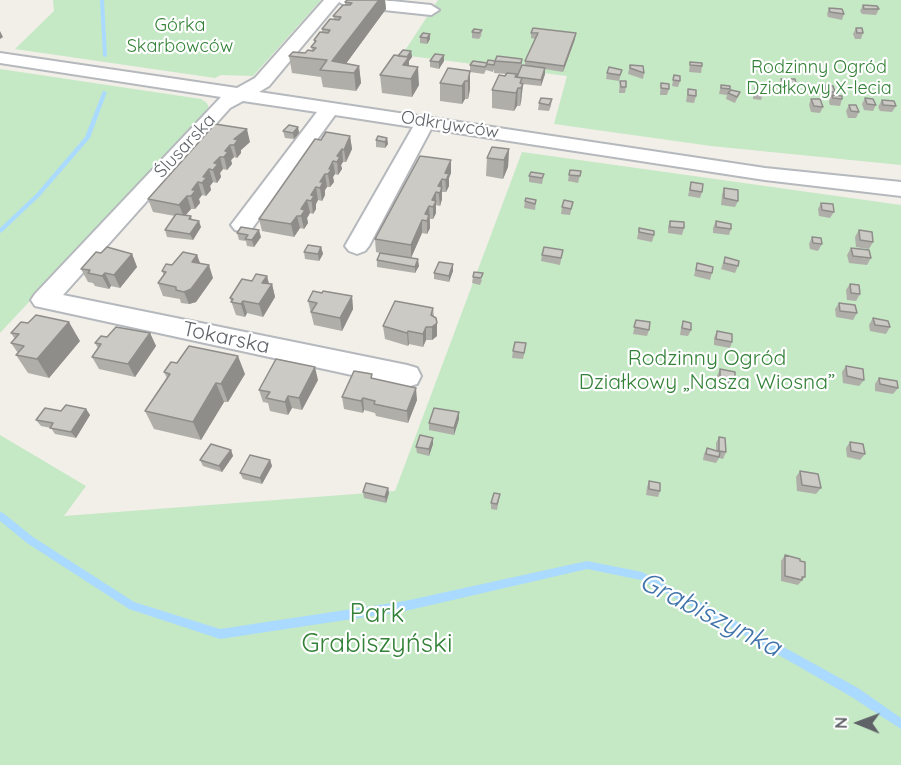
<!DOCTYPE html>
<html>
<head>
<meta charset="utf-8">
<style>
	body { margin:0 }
	#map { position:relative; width:901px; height:765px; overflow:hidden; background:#f1efe8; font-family:Quicksand,sans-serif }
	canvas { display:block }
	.north { position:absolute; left:829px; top:693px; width:60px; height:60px; -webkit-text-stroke:4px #fff; paint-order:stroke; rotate:271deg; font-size:16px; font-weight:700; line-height:24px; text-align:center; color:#5f6368 }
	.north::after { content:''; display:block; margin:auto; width:21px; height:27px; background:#5f6368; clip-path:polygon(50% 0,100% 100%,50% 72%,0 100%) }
</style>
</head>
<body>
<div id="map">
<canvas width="901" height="765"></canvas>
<div class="north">N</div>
</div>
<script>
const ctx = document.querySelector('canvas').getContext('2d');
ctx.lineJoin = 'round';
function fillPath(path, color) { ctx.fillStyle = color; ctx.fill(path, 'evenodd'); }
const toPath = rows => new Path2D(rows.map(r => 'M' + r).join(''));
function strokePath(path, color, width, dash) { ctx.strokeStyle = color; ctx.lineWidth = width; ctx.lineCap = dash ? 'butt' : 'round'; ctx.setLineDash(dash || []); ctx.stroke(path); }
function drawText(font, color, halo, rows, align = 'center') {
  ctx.font = font + ' Quicksand,sans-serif'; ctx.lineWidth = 4.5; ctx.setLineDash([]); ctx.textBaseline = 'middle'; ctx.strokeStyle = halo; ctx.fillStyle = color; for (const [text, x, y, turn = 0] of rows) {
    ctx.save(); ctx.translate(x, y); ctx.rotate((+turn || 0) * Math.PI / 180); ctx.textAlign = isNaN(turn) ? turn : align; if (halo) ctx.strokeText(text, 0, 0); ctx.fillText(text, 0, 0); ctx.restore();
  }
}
const green = toPath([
	[53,0,321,0,253,76,221,75,215,78,15,49,54,11],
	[438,0,901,0,901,165,711,146,554,124,567,76,402,55],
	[0,69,201,99,207,103,209,109,0,333],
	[522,152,901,205,901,765,0,765,0,435,86,486,64,516,395,491]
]);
const stream = toPath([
	[100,0,104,0,107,56,105,57,103,56,100,0],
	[103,91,107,92,90,138,40,196,2,232,0,233,0,228,36,194,85,137,103,91],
	[0,512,3,513,33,537,134,602,220,629,405,601,587,561,642,572,729,617,858,688,901,718,901,729,850,696,723,623,641,580,587,569,405,611,220,639,129,609,27,543,0,521,0,512]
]);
const minor = toPath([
	[324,0,382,0,431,5,439,10,431,15,346,6,339,2,269,86,259,92,765,168,901,182,901,196,765,180,431,129,369,246,365,251,357,254,349,251,345,246,413,127,335,115,251,230,243,232,235,230,231,225,317,112,243,101,230,108,63,295,407,365,417,368,421,376,417,384,407,387,35,306,31,300,35,294,221,97,0,63,0,53,237,88,255,78,324,0]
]);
const wall = toPath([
	[347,0,392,0,391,1,385,0,386,9,346,63,359,66,361,83,356,91,323,87,321,77,292,73,289,56,305,53,312,50,311,47,314,43,314,40,322,33,322,29,334,19,333,16,345,5,345,2],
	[863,5,879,9,876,15,862,14,860,11],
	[829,8,844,14,842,20,828,17,827,14],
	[856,28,863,33,861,39,855,39,853,34],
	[482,30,481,36,479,39,472,38,472,32],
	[423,33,430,39,427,44,420,43,420,37],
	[531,33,575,39,563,72,545,69,545,74,541,86,523,84,521,102,520,106,517,106,514,111,492,108,492,90,506,74,494,73,494,69,493,72,486,70,484,74,470,72,470,89,468,99,465,99,462,104,440,101,440,83,470,71,470,65,495,61,522,59,522,65,525,66,525,61,535,39,531,38],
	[411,51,412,57,409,61,409,66,419,85,412,97,382,93,380,75,398,56],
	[444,55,444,61,439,69,430,67,430,61],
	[690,62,702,66,701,73,689,72],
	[630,65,644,73,643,79,628,74],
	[622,70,619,81,606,79,607,73],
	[674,75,680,81,678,87,672,86],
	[781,79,797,87,794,93,780,92,779,85],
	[620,81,626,87,625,93,619,93],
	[661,83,669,89,667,95,660,95],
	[721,85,730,89,730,91,740,92,735,103,726,99,727,95,719,94],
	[825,85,835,92,834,95,842,99,840,106,830,105,829,102,830,98,824,98,823,91],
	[755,88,763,94,761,100,753,99,753,95],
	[688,89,696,96,694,103,686,102],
	[865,98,876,105,873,111,864,110,862,104],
	[552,99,551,106,549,111,538,110,539,103],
	[811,99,823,107,820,113,811,112,809,105],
	[882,100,896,106,892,112,880,111,878,107],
	[849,105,859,112,856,118,848,118,846,111],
	[215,124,250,142,241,150,241,153,237,158,234,157,231,160,232,164,227,170,223,169,220,173,221,177,217,183,213,182,210,186,211,190,206,196,202,195,199,199,200,203,195,209,191,209,185,216,191,216,192,220,201,227,193,240,167,237,165,230,175,216,153,212,148,199],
	[298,127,299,133,294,139,285,138,283,131],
	[350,136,352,149,346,162,343,162,341,165,342,169,338,175,335,174,333,177,334,182,330,187,327,187,325,190,325,195,322,201,318,200,316,204,316,209,313,214,310,213,307,218,308,223,304,229,300,228,294,237,262,231,259,219,321,140],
	[387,138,388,144,385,148,376,147,376,140],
	[509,149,508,167,503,179,486,176,487,158],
	[420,156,451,173,449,178,449,186,446,192,442,192,442,199,440,206,436,205,436,213,433,219,430,219,430,228,427,234,422,233,411,258,419,266,415,273,377,267,377,260,380,253,376,252,375,239],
	[581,171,578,183,568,181,569,175],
	[544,174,542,184,529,182,529,176],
	[691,182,702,192,700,198,688,196],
	[724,188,738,201,735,207,721,205,722,195],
	[536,200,535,210,524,208,525,201],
	[573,202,570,215,561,214,562,207],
	[821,203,834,212,830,218,819,216,818,209],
	[670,221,684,228,682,235,668,233,668,227],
	[716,221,731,229,729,235,713,233,713,228],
	[639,228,654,235,652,242,637,239],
	[859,230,873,242,869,249,856,247,855,237],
	[237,233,261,237,254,247,247,246,246,241,239,240],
	[812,237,822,244,818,251,810,249,809,244],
	[321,247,323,254,319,261,305,259,304,252],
	[851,248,871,258,867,265,849,263,847,255],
	[563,250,560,265,541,261,542,255],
	[101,253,132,254,137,267,120,288,111,286,109,289,95,286,93,283,88,282,81,269],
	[197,255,200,264,213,278,196,302,189,304,181,303,180,299,163,296,158,283,164,276,162,271,172,265],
	[725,257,738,266,735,273,721,269],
	[697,263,712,273,710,280,694,276],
	[453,264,453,271,449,282,434,279,434,273],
	[474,272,482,280,480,285,472,283,473,277],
	[267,276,269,284,272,284,275,297,263,317,247,313,245,317,236,315,230,298,252,281],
	[850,284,860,294,856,301,847,300,846,290],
	[352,296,353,309,342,331,314,325,308,301],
	[839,303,857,313,853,320,836,317,835,309],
	[433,308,434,317,437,336,432,340,426,340,423,347,409,344,408,346,385,339,383,326],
	[873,318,890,327,886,334,870,331,869,325],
	[636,320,649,330,647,336,633,334],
	[683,321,691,330,688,336,680,335,681,328],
	[717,331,732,342,730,348,714,345,714,338],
	[11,333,80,341,49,378,28,373,16,355,18,353,11,343,15,339],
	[150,333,156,346,135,377,99,369,92,357,98,348,95,343,107,337],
	[525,350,523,359,512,358,513,351],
	[846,366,864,380,859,386,843,383,842,372],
	[720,369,735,383,732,389,717,386,717,376],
	[164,372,245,374,228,402,224,402,201,440,154,429,145,411,167,378],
	[879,378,898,388,893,394,875,391,875,384],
	[373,379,417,400,408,423,376,416,375,413,364,410,363,413,344,409,342,397],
	[318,380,302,410,292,408,288,415,270,411,268,403,263,402,259,390],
	[86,409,90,415,76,438,55,434,51,428,41,426,36,420,61,411],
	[459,419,454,435,429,430,429,423],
	[719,437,726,452,723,459,719,458,716,463,703,460,704,454,707,448,716,451,716,443],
	[433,438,433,444,429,456,417,453,416,447],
	[850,442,865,454,860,460,847,457,846,448],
	[231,450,233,456,222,472,203,466,200,460],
	[270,460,272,466,262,484,243,479,240,473],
	[800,471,821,488,816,494,797,491,796,477],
	[649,481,660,491,658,497,646,495,647,487],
	[388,488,389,493,386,503,364,498,363,492],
	[499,500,497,510,491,509,491,503],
	[785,555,800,561,805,577,798,585,781,581,781,561]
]);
const shadedWall = toPath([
	[379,0,385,0,386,9,340,72,332,61],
	[0,31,3,37,0,39],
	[576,33,575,39,563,72,564,66],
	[430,34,430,39,427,44,427,38],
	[411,51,412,57,409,61,409,75,403,65,406,59],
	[444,55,444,61,439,69,439,62],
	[359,66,361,83,356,91,354,73],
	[418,67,419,85,412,97,411,79],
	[545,68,545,74,541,86,541,80],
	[470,71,470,89,468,99,468,81],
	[465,81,465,99,462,104,462,86],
	[523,84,521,102,520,106,521,88],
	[518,88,517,106,514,111,516,93],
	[298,127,299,133,294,139,293,133],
	[247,129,250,142,241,150,241,153,237,158,234,145,234,139],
	[350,136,352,149,346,162,344,150],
	[387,138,388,144,385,148,385,142],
	[230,145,234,157,231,160,232,164,227,170,224,157,225,151],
	[342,149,343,162,341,165,342,169,338,175,337,156],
	[509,149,508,167,503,179,504,160],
	[220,157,223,169,220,173,221,177,217,183,213,170,214,163],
	[451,160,451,173,449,178,449,186,446,192,445,173],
	[333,161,335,174,333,177,334,182,330,187,328,174,329,169],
	[209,169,213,182,210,186,211,190,206,196,202,183,203,177],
	[325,174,327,187,325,190,325,195,322,201,320,188,320,182],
	[442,179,442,199,440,206,438,186],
	[198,182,202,195,199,199,200,203,195,209,191,196,192,190],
	[316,187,318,200,316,204,316,209,313,214,311,195],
	[436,192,436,213,433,219,433,207,432,200],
	[187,196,191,209,184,217,179,205],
	[307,200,310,213,307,218,308,223,304,229,301,216,301,209],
	[429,206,430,228,427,234,427,221,425,214],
	[297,216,300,228,294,237,291,224],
	[422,220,422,233,411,258,411,245],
	[199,221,201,227,193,240,190,234],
	[259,230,261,237,254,247,252,240],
	[321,247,323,254,319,261,318,254],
	[132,254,137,267,120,288,114,275],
	[197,255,202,268,192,262],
	[418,259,419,266,415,273,415,267],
	[453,264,453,271,449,282,449,276],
	[209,265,213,278,196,302,189,304,184,292],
	[105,273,111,286,109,289,102,276],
	[267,276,270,288,272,284,275,297,263,317,259,304,262,283],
	[352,296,353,309,342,331,340,318],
	[243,301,247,313,245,317,241,304],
	[69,322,80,341,49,378,37,359],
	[437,323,437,336,432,340,432,327],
	[426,327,426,340,423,347,423,334],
	[408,331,409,344,408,346,407,333],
	[150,333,156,346,135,377,128,364],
	[238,356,245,374,228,402,221,384],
	[315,367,318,380,302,410,299,398],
	[216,383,224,402,201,440,193,422],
	[416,388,417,400,408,423,407,411],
	[288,396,292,408,288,415,285,402],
	[363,398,364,410,363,413,361,401],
	[86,409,90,415,76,438,71,432],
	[459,412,459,419,454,435,454,428],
	[433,438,433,444,429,456,429,449],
	[231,450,233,456,222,472,219,466],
	[270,460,272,466,262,484,260,478],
	[388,488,389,493,386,503,385,497]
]);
const building = toPath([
	[347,0,379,0,332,61,359,66,354,73,320,70,327,60,289,56,293,52,305,53,308,50,313,51,316,48,311,47,316,41,314,40,320,32,328,33,330,30,322,29,330,19,339,20,341,17,333,16,343,5,350,5,352,3,345,2,347,0],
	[863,5,877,6,879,9,864,9,863,5],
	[829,8,842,9,844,14,830,12,829,8],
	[533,28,576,33,564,66,525,61,538,33,531,33,533,28],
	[856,28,862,28,863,33,857,33,856,28],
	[474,29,482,30,479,33,472,32,474,29],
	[423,33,430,34,427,38,420,37,423,33],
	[403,50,411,51,407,57,398,56,403,50],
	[435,54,444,55,439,62,430,61,435,54],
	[394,55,409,57,403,65,418,67,411,79,380,75,394,55],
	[497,56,522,59,521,63,495,61,497,56],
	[488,60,495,61,494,65,487,64,485,67,470,65,473,61,487,63,488,60],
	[690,62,702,63,702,66,690,65,690,62],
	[522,65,545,68,541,80,517,77,522,65],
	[630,65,643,66,644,73,630,68,630,65],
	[609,67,622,70,620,75,607,73,609,67],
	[448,68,470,71,468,81,465,81,462,86,440,83,448,68],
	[507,73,517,74,515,77,522,78,520,83,523,84,521,88,518,88,516,93,492,90,499,75,505,76,507,73],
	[674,75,680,76,680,81,673,80,674,75],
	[781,79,795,79,797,87,783,85,781,79],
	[620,81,626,81,626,87,621,87,620,81],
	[661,83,669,84,669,89,661,88,661,83],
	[721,85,730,86,730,89,721,88,721,85],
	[825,85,833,86,835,92,826,92,825,85],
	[755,88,763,89,763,94,755,93,755,88],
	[688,89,696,90,696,96,688,95,688,89],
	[731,90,740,92,737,97,728,93,731,90],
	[832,95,842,96,842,99,833,98,832,95],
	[541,98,552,99,549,105,539,103,541,98],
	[865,98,873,99,876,105,867,104,865,98],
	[811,99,820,99,823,107,814,106,811,99],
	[882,100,894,101,896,106,883,105,882,100],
	[849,105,856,105,859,112,851,111,849,105],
	[215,124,247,129,234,139,238,140,234,145,230,145,225,151,228,152,224,157,220,157,214,163,218,164,213,170,209,169,203,177,207,177,202,183,198,182,192,190,196,190,191,196,187,196,179,205,148,199,215,124],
	[289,125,298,127,293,133,283,131,289,125],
	[326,132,350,136,344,150,342,149,337,156,340,157,337,162,333,161,329,169,332,169,328,174,325,174,320,182,323,182,320,188,316,187,311,195,314,196,311,201,307,200,301,209,305,210,301,216,297,216,291,224,259,219,315,139,321,140,326,132],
	[378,136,387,138,385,142,376,140,378,136],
	[492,147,509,149,504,160,487,158,492,147],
	[420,156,451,160,445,173,449,174,446,180,442,179,438,186,442,187,440,193,436,192,432,200,436,201,433,207,429,206,425,214,429,215,427,221,422,220,411,245,375,239,420,156],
	[570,170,581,171,580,176,569,175,570,170],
	[531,172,544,174,542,178,529,176,531,172],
	[691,182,703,184,702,192,690,190,691,182],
	[724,188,738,190,738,201,724,198,724,188],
	[526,198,536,200,535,204,525,201,526,198],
	[564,200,573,202,571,209,562,207,564,200],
	[821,203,833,204,834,212,822,210,821,203],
	[176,214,191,216,189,219,199,221,190,234,165,230,176,214],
	[670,221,684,222,684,228,670,227,670,221],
	[716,221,731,224,731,229,716,227,716,221],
	[241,227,259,230,252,240,245,239,248,235,237,233,241,227],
	[639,228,654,231,654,235,639,232,639,228],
	[859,230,872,232,873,242,860,240,859,230],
	[812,237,821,238,822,244,813,243,812,237],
	[308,245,321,247,318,254,304,252,308,245],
	[107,247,132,254,114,275,105,273,102,276,88,273,90,270,81,269,96,252,101,253,107,247],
	[544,247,563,250,561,258,542,255,544,247],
	[851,248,869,250,871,258,853,256,851,248],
	[183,252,197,255,192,262,209,265,191,289,184,292,176,290,176,287,158,283,166,272,162,271,166,264,172,265,183,252],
	[380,253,418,259,415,267,377,260,380,253],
	[725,257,739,261,738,266,724,263,725,257],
	[439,262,453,264,449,276,434,273,439,262],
	[697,263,713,267,712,273,696,270,697,263],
	[474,272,483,273,481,278,473,277,474,272],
	[256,274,267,276,262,283,272,284,259,304,243,301,241,304,231,302,233,299,230,298,242,279,252,281,256,274],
	[850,284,859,285,860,294,851,293,850,284],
	[313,291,322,293,323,291,352,296,340,318,311,312,317,303,308,301,313,291],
	[395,301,433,308,431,315,436,318,437,323,432,327,426,327,423,334,408,331,407,333,383,326,395,301],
	[839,303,855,305,857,313,840,311,839,303],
	[36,315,69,322,37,359,16,355,24,346,11,343,19,334,11,333,21,322,28,323,36,315],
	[873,318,888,321,890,327,875,325,873,318],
	[636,320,650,322,649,330,634,327,636,320],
	[683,321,691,323,691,330,682,328,683,321],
	[116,327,150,333,128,364,92,357,101,344,95,343,101,336,107,337,116,327],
	[717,331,732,334,732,342,716,339,717,331],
	[515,342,526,343,524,353,513,351,515,342],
	[189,346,238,356,221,384,216,383,193,422,145,411,170,374,164,372,171,362,177,363,189,346],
	[276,359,315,367,299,398,288,396,285,402,266,398,270,392,259,390,276,359],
	[846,366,863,369,864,380,847,376,846,366],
	[720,369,735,372,735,383,720,380,720,369],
	[354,371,372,374,371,378,416,388,407,411,374,404,375,401,363,398,361,401,342,397,354,371],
	[879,378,897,381,898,388,880,384,879,378],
	[66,405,86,409,71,432,50,428,53,423,36,420,45,408,61,411,66,405],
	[434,408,459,412,454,428,429,423,434,408],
	[420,435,433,438,429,449,416,447,420,435],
	[719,437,725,438,726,452,719,451,719,437],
	[850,442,863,444,865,454,851,451,850,442],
	[211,444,231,450,219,466,200,460,211,444],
	[707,448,720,452,719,457,706,454,707,448],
	[250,455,270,460,260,478,240,473,250,455],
	[800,471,818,474,821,488,802,485,800,471],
	[649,481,660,483,660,491,649,489,649,481],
	[366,483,388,488,385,497,363,492,366,483],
	[494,493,500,494,497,504,491,503,494,493],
	[785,555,800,559,800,561,805,562,805,577,802,577,802,580,785,576,785,555]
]);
const farParknames = [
	["Górka",180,26],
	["Skarbowców",180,47],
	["Rodzinny Ogród",819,68],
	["Działkowy X-lecia",819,89]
];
const farStreetnames = [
	["Odkrywców",450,125,9],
	["Ślusarska",185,146,-47]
];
const streetNames = [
	["Tokarska",226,338,12]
];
const parkNames = [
	["Rodzinny Ogród",707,359],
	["Działkowy „Nasza Wiosna”",707,383]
];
const nearParknames = [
	["Park",377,614],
	["Grabiszyński",377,644]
];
const nearWaternames = [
	["Grabiszynka",710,615,27]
];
fillPath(green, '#c5e8c5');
fillPath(stream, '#aadaff');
strokePath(minor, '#b5b8bc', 4);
fillPath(minor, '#fff');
fillPath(wall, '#afaea9');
fillPath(shadedWall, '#8f8d8a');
fillPath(building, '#cccac5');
strokePath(building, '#8f8d8a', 1.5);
drawText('18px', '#348238', '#fff', farParknames);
drawText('18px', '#5f6368', '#fff', farStreetnames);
drawText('21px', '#5f6368', '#fff', streetNames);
drawText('21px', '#348238', '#fff', parkNames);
drawText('26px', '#348238', '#fff', nearParknames);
drawText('italic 27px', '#4174aa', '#fff', nearWaternames);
</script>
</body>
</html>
